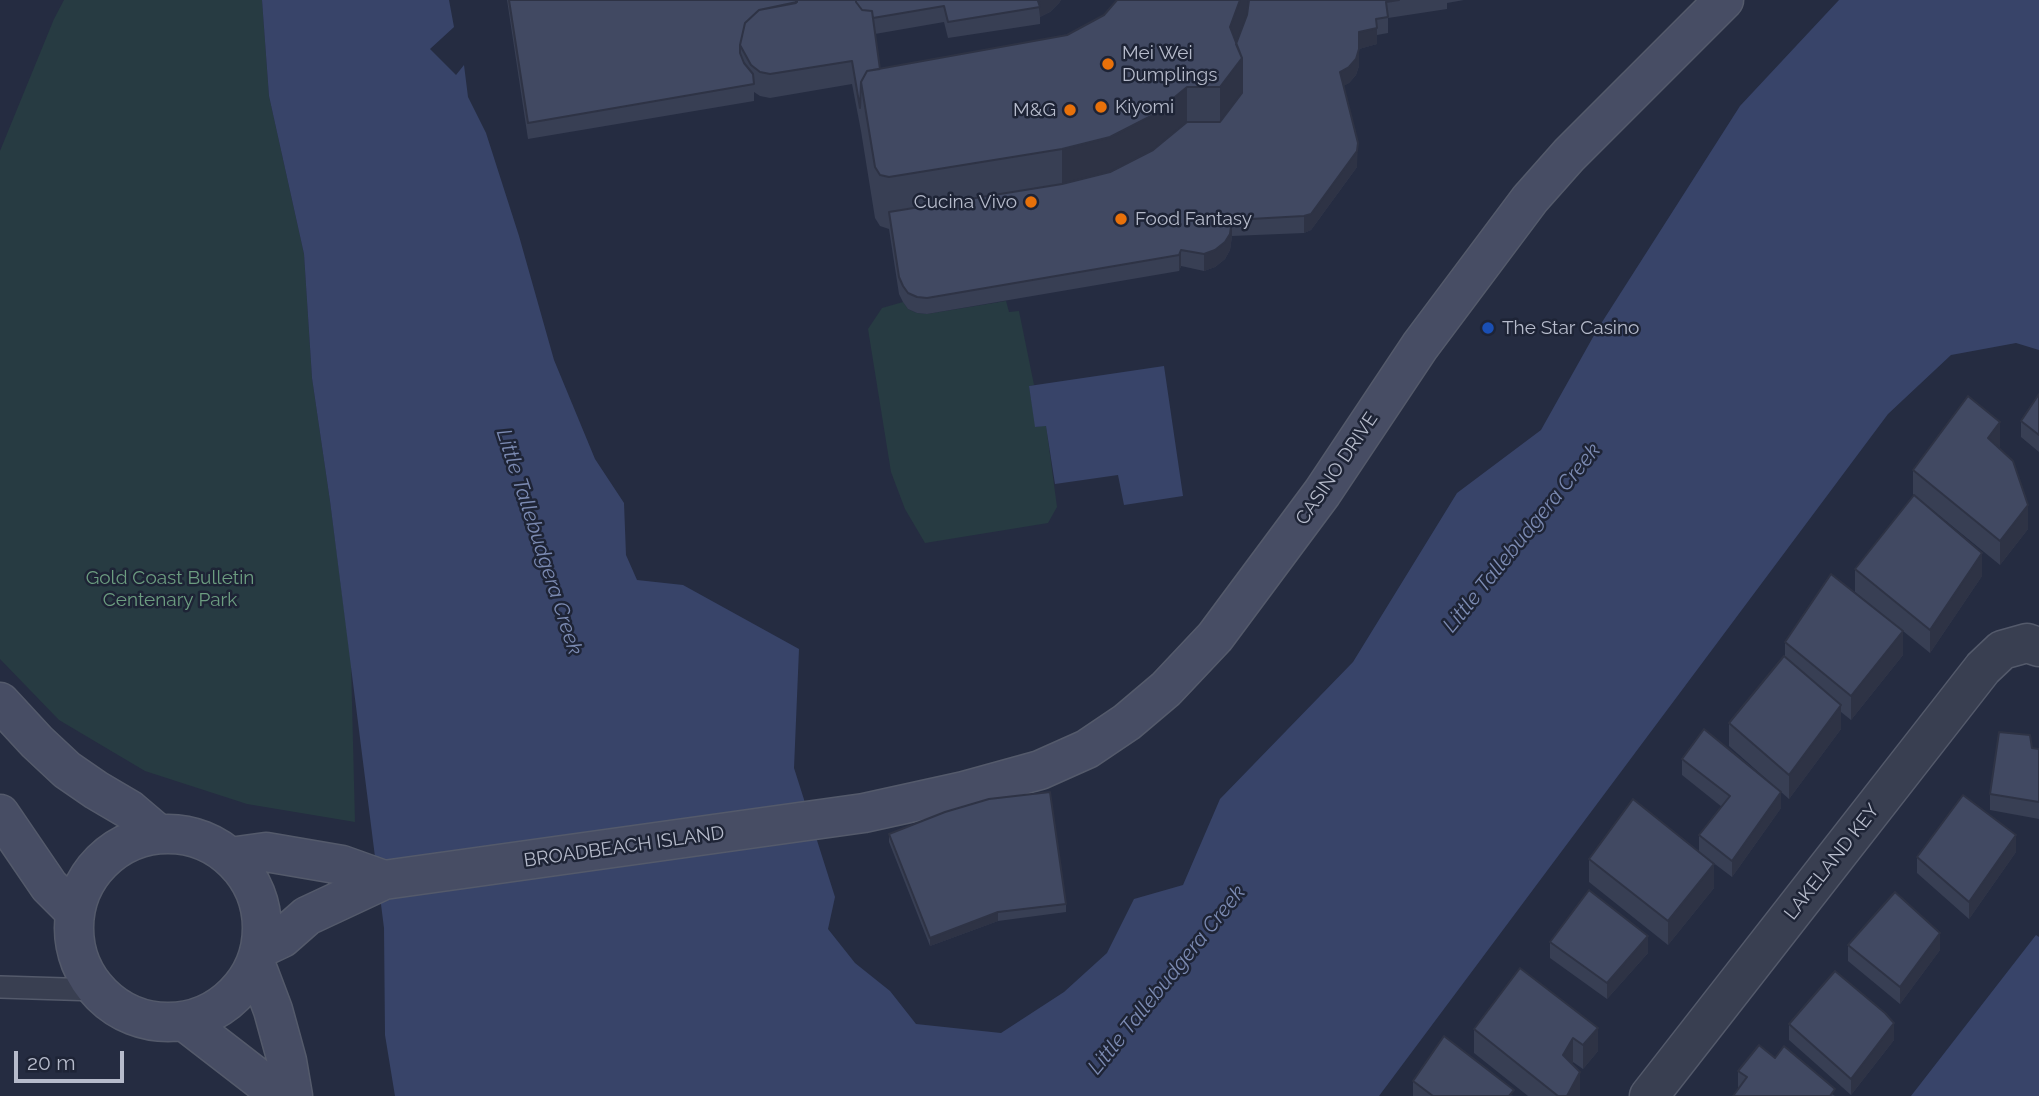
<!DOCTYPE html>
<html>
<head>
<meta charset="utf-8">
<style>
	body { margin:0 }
	#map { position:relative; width:2039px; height:1096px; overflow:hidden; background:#252c41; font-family:Raleway,sans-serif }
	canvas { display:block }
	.scale { position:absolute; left:14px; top:1051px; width:110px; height:32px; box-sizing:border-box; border:4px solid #b6bbcb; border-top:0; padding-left:9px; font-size:21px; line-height:24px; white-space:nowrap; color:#b6bbcb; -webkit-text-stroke:5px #1e2436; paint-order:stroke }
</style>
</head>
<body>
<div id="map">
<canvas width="2039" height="1096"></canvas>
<div class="scale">20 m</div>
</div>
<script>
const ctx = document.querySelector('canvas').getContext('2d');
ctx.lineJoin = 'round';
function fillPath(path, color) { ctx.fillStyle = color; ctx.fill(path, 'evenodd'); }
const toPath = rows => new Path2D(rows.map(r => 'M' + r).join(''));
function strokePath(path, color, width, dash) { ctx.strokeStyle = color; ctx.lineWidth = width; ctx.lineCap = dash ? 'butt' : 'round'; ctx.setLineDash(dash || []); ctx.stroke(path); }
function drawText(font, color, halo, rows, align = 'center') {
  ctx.font = font + ' Raleway,sans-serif'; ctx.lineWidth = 5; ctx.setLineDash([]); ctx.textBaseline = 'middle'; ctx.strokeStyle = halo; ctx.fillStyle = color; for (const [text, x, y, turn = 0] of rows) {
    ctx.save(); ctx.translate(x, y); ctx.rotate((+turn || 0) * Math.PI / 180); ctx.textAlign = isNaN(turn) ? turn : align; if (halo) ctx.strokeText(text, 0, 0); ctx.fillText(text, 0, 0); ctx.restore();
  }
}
const green = toPath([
	[64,0,262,0,269,96,304,254,312,378,330,501,351,662,355,822,247,804,145,771,59,720,0,659,0,151,54,19],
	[1006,301,1009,312,1019,311,1034,385,1029,386,1036,427,1046,425,1057,507,1048,523,925,543,905,509,891,472,868,329,882,308,903,302,908,309,917,313,927,314]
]);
const water = toPath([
	[262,0,449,0,454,27,430,49,456,75,464,65,468,97,486,133,519,236,554,360,595,459,624,503,626,555,637,580,683,585,799,649,794,768,835,897,828,929,855,963,890,991,916,1024,1001,1033,1064,992,1107,953,1134,899,1183,885,1220,799,1353,662,1457,493,1541,430,1597,330,1740,106,1839,0,2039,0,2039,350,2016,343,1951,355,1888,414,1379,1096,395,1096,385,1035,384,928,330,501,312,378,304,254,269,96],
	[1164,366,1183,496,1124,505,1118,475,1055,484,1046,426,1035,427,1029,386],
	[2036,935,2039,937,2039,1096,1911,1096]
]);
const lane = toPath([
	[0,987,97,990]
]);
const street = toPath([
	[1649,1096,1983,668,2002,650,2027,643,2039,647]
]);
const secondary = toPath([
	[0,702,37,742,67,770,96,790,130,810,157,833],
	[0,814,49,886,74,911],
	'74 928a94 94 0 1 1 188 0a94 94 0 1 1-188 0Z',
	[230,857,266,852,342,865,384,880],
	[261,948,282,938,307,916,384,880,864,813,964,791,1040,770,1087,749,1127,722,1166,689,1215,637,1322,493,1420,346,1530,199,1569,155,1724,0],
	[256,965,273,1010,287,1061,293,1096],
	[184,1021,281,1096]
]);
const wall = toPath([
	[507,0,1061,0,1059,3,1050,12,1040,17,1040,24,948,38,944,22,875,34,880,69,1067,35,1104,15,1117,0,1464,0,1447,3,1447,9,1388,18,1388,33,1377,35,1377,44,1359,49,1359,66,1356,75,1349,83,1343,86,1357,167,1311,230,1304,233,1232,236,1230,250,1225,259,1215,267,1204,271,1181,266,1179,271,927,314,917,313,908,309,903,302,899,294,889,229,880,226,875,218,861,131,852,84,770,98,760,96,754,92,754,101,528,139],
	[2039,394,2039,452,2021,437,2021,421],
	[2000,446,1999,448,2028,529,2000,565,1919,499,1982,576,1930,653,1903,631,1903,655,1851,720,1841,712,1841,729,1789,799,1729,746,1729,723,1785,658,1785,642,1893,623,1855,592,1855,569,1914,495,1913,494,1913,470],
	[2032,748,2039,749,2039,819,1990,810,1990,794],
	[1682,759,1781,808,1732,877,1699,852,1699,835,1722,807,1682,775],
	[889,834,1066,904,1066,912,998,921,930,946,889,842],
	[2016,852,1969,919,1917,873,1917,857],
	[1589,859,1714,888,1668,945,1589,882],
	[1550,942,1648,953,1607,999,1550,958],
	[1848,945,1940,950,1900,1004,1848,961],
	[1520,968,1598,1051,1583,1069,1573,1062,1572,1064,1580,1096,1528,1096,1474,1053,1474,1029],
	[1789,1024,1894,1040,1851,1095,1789,1040],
	[1775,1058,1835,1096,1738,1089,1738,1071],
	[1413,1081,1514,1096,1413,1096]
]);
const shadedWall = toPath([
	[1040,0,1061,0,1059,3,1050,12,1040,17,1038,1],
	[1240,0,1251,0,1242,58,1242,109,1220,139,1220,87,1230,27],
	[1377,28,1377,44,1359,49,1359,32],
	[1359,49,1359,66,1356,75,1349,83,1340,88,1340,72],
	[1187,87,1187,138,1062,200,1062,149],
	[1358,143,1357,167,1311,230,1304,233,1304,216],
	[1232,220,1232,236,1230,250,1225,259,1215,267,1204,271,1204,254],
	[1181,250,1181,266,1179,271,1179,255],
	[2000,422,2000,446,1988,462,1988,438],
	[2028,505,2028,529,2000,565,2000,541],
	[1982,553,1982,576,1930,653,1930,630],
	[1903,631,1903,655,1851,720,1851,696],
	[1841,705,1841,729,1789,799,1789,775],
	[1781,792,1781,808,1732,877,1732,861],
	[2016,835,2016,852,1969,919,1969,902],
	[1714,864,1714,888,1668,945,1668,921],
	[998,912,998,921,930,946,930,938],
	[1940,933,1940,950,1900,1004,1900,987],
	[1648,936,1648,953,1607,999,1607,983],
	[1894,1023,1894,1040,1851,1095,1851,1079],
	[1598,1028,1598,1051,1583,1069,1583,1045],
	[1573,1038,1573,1062,1563,1079,1563,1055],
	[1580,1072,1580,1096,1567,1096]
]);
const building = toPath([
	[509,0,796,0,796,3,759,10,745,23,740,45,740,53,744,63,753,74,754,84,528,123,509,0],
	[797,0,856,0,856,2,862,10,872,11,880,69,867,71,861,82,860,108,852,61,770,74,760,72,751,65,740,45,745,23,759,10,797,2,797,0],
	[856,0,1040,0,1038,1,1040,7,948,22,944,6,873,18,872,11,862,10,856,2,856,0],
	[1117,0,1240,0,1230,27,1242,58,1220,87,1187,87,1153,115,1110,137,1062,149,889,177,880,175,875,167,861,82,867,71,1067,35,1104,15,1117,0],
	[1249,0,1399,0,1386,2,1388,17,1376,19,1377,28,1359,32,1359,49,1356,59,1349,67,1340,72,1358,143,1357,151,1311,214,1304,216,1232,220,1230,234,1225,242,1215,250,1204,254,1181,250,1179,255,927,298,917,297,908,293,903,286,899,277,889,212,1062,184,1110,172,1153,150,1187,122,1220,122,1242,93,1242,58,1236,44,1247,15,1249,0],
	[2039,394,2039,435,2021,421,2039,394],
	[1968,396,2000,422,1988,438,2013,461,2028,505,2000,541,1913,470,1968,396],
	[1914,495,1982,553,1930,630,1855,569,1914,495],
	[1831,574,1903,631,1851,696,1785,642,1831,574],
	[1784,656,1841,705,1789,775,1729,723,1784,656],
	[1704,729,1781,792,1732,861,1699,835,1730,796,1682,759,1704,729],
	[1999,732,2030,735,2032,748,2039,749,2039,802,1990,794,1999,732],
	[1050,792,1066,904,998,912,930,938,889,834,945,812,989,799,1050,792],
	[1963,795,2016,835,1969,902,1917,857,1963,795],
	[1633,799,1714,864,1668,921,1589,859,1633,799],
	[1589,890,1648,936,1607,983,1550,942,1589,890],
	[1895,892,1940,933,1900,987,1848,945,1895,892],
	[1520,968,1598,1028,1583,1045,1573,1038,1563,1055,1580,1072,1567,1096,1558,1096,1474,1029,1520,968],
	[1835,971,1885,1013,1894,1023,1851,1079,1789,1024,1835,971],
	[1444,1036,1514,1090,1509,1096,1433,1096,1413,1081,1444,1036],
	[1759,1045,1775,1058,1784,1046,1835,1089,1830,1096,1733,1096,1747,1077,1738,1071,1759,1045]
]);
const markers = [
	[1108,64,7,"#e8710a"],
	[1101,107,7,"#e8710a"],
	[1070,110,7,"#e8710a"],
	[1031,202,7,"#e8710a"],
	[1121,219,7,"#e8710a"],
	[1488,328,7,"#1a4fb4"]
];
const poiNames = [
	["Mei Wei",1122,53],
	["Dumplings",1122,75],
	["Kiyomi",1115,107],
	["M&G",1056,110,"right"],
	["Cucina Vivo",1017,202,"right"],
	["Food Fantasy",1135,219],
	["The Star Casino",1502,328]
];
const streetNames = [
	["CASINO DRIVE",1337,469,-56],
	["BROADBEACH ISLAND",624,847,-8],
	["LAKELAND KEY",1832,862,-52]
];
const parkNames = [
	["Gold Coast Bulletin",170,578],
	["Centenary Park",170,600]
];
const waterNames = [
	["Little Tallebudgera Creek",1522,538,-51],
	["Little Tallebudgera Creek",539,542,72],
	["Little Tallebudgera Creek",1167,980,-51]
];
fillPath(green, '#273b42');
fillPath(water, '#384469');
strokePath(lane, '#545a6b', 24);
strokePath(street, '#545a6b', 41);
strokePath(secondary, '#545a6b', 41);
strokePath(lane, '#393f51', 21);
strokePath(street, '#393f51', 38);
strokePath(secondary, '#474d64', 38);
fillPath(wall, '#383f54');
fillPath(shadedWall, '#2e3345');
fillPath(building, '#414962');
strokePath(building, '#2e3345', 2);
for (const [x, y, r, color] of markers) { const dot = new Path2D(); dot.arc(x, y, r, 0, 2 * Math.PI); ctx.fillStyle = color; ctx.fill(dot); strokePath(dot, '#1e2436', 2.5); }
drawText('19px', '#b6bbcb', '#1e2436', poiNames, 'left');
drawText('19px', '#b6bbcb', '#1e2436', streetNames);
drawText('19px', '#6c9d80', '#1e2436', parkNames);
drawText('italic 21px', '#7c8bb3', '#1e2436', waterNames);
</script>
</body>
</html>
